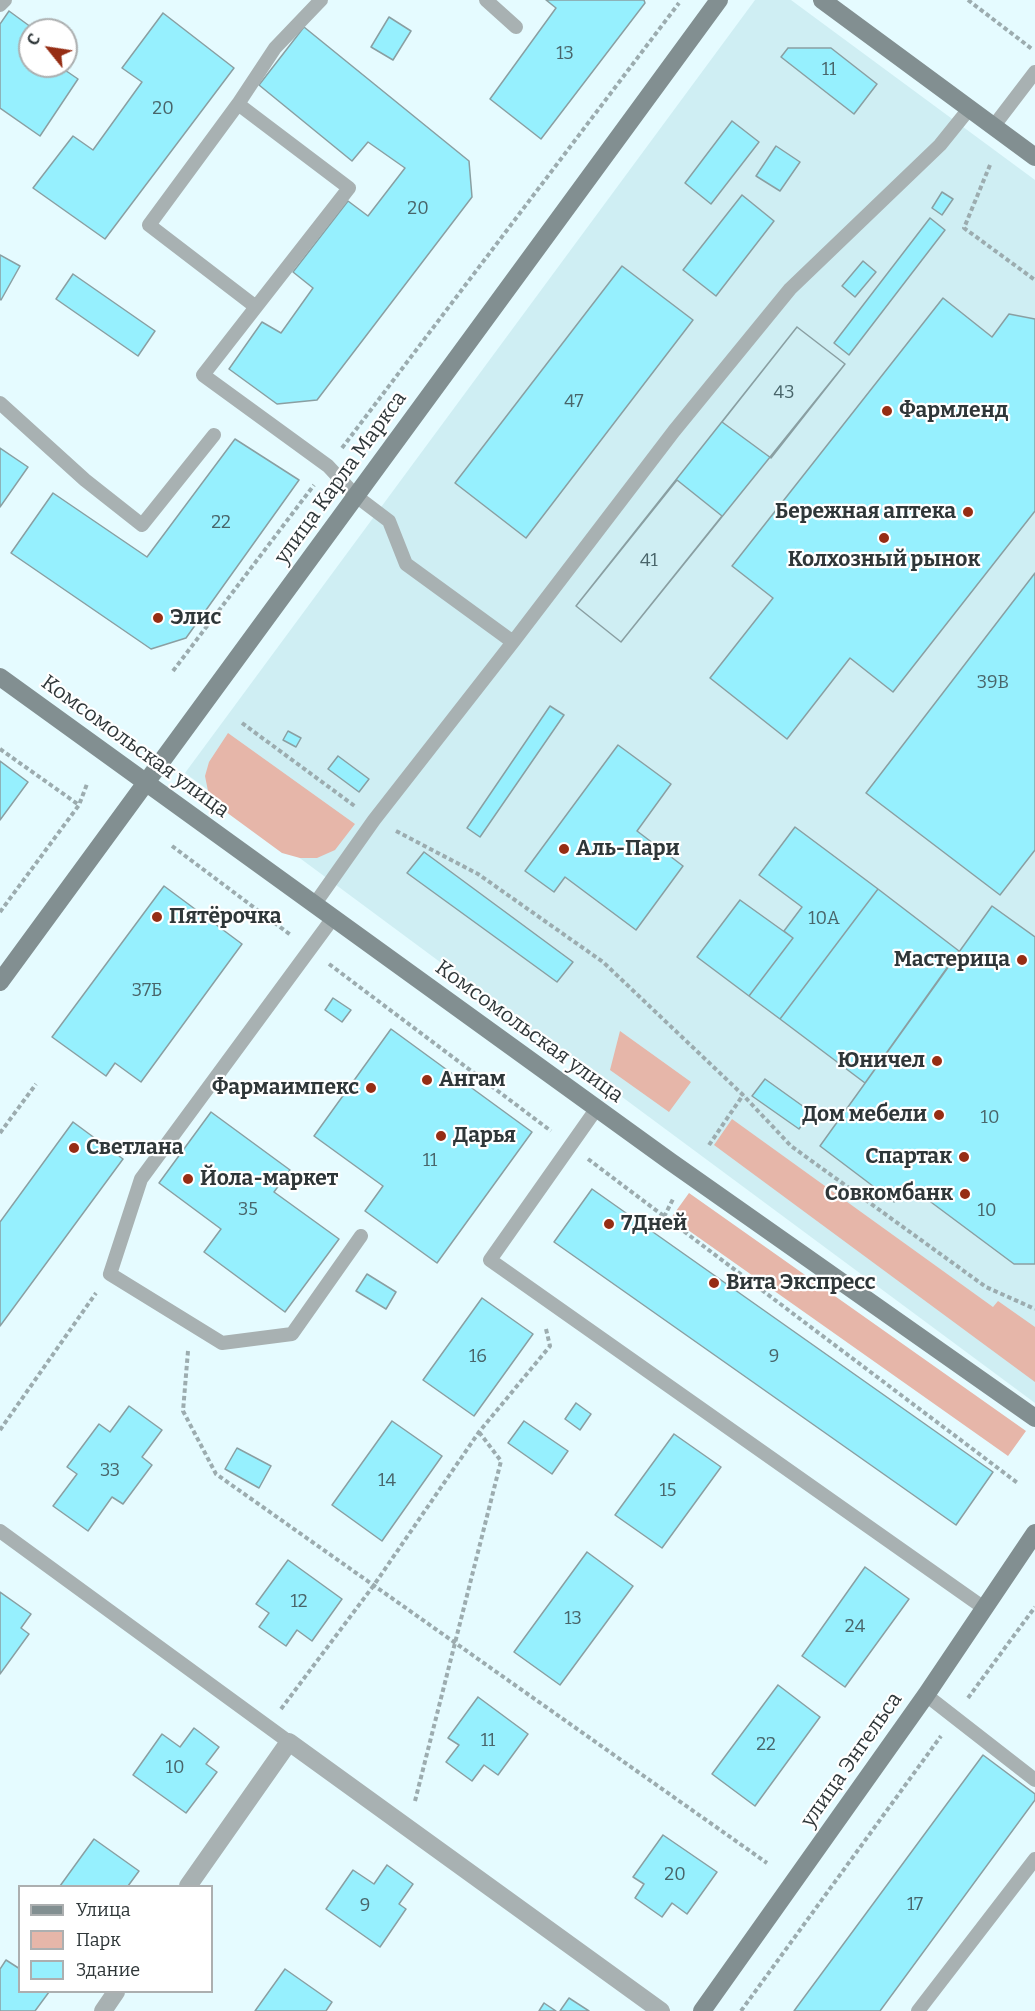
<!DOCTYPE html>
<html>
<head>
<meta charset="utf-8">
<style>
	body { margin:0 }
	#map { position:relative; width:1035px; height:2011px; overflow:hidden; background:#e5fbff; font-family:Bitter,serif }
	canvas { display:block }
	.legend { position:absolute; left:18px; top:1885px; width:195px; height:108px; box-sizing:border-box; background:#fff; border:2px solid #acafb0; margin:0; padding:8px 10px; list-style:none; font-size:18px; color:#2f3739 }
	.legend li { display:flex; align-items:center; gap:12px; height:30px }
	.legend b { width:30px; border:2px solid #acafb0 }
	.north { position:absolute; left:18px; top:18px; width:60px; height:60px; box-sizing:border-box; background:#fff; border:2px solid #acafb0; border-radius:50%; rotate:300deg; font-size:16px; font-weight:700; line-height:24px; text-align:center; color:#2f3739 }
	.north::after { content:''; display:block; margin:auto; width:21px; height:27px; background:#962d14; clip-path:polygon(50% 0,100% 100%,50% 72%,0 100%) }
</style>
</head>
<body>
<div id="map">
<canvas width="1035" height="2011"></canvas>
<ul class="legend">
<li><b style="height:8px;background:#828f91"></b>Улица</li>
<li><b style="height:16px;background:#e6b6a9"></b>Парк</li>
<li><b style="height:16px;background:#96f0fe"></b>Здание</li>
</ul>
<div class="north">С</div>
</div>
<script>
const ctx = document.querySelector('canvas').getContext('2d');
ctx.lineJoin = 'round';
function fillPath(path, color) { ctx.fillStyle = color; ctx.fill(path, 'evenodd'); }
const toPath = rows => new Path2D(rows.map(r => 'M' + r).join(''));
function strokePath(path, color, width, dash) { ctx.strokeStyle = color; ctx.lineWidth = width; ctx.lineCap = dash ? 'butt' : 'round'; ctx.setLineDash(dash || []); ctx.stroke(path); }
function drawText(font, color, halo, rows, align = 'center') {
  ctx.font = font + ' Bitter,serif'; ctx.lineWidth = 4.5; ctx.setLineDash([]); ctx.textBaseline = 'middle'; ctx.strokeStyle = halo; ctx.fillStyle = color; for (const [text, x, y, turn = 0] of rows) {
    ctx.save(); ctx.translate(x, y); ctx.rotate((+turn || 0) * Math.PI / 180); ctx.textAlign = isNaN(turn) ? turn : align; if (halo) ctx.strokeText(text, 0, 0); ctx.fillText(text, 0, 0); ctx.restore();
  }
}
const built = toPath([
	[755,0,791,0,1035,180,1035,1403,185,773]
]);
const green = toPath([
	[228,733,355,824,335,850,317,858,300,858,282,853,222,809,208,791,205,776,209,762],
	[620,1031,691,1082,669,1112,610,1070],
	[732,1119,993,1307,998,1301,1035,1327,1035,1382,714,1145],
	[689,1193,1026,1431,1008,1456,671,1218]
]);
const building = toPath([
	[546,0,644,0,645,3,541,139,490,99,556,8,546,0],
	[9,11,35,30,30,30,30,41,28,44,30,46,30,66,59,66,78,79,40,136,0,108,0,24,9,11],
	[163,13,234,68,105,239,33,188,73,136,93,150,142,82,122,68,163,13],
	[389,17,411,31,393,60,371,47,389,17],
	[304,27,469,161,472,197,317,400,277,404,229,369,262,322,281,333,313,288,293,272,348,201,368,216,405,168,368,142,352,161,259,85,304,27],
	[788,48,831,48,877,84,854,114,781,57,788,48],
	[732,121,759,142,711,204,685,183,732,121],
	[776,146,800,162,780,191,756,176,776,146],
	[942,192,953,199,942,215,932,208,942,192],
	[742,195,774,221,716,296,683,270,742,195],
	[930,218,945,230,849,355,834,343,930,218],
	[0,255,20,266,1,300,0,299,0,255],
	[863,261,876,272,855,297,842,286,863,261],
	[622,266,693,320,526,538,455,483,622,266],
	[73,274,155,331,138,356,56,299,73,274],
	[943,298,992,337,1009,314,1035,319,1035,511,893,692,850,658,787,739,710,678,773,598,732,566,943,298],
	[797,327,845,364,621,642,576,606,797,327],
	[797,327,845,364,771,458,722,422,797,327],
	[235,439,299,480,186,638,151,649,11,553,53,493,147,557,235,439],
	[0,448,28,467,0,507,0,448],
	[677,480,722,516,621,642,576,606,677,480],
	[1035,573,1035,850,1000,895,866,793,1035,573],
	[550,706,564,715,480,837,467,828,550,706],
	[288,731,301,738,296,747,283,740,288,731],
	[618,745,671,784,637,831,683,866,636,930,565,877,554,892,525,871,618,745],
	[338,756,369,779,359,792,328,769,338,756],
	[0,761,28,782,0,820,0,761],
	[795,827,878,889,780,1019,749,996,793,938,784,931,802,907,759,875,795,827],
	[424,852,573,962,557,982,407,873,424,852],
	[164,886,242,944,141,1082,115,1063,106,1076,52,1037,164,886],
	[878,889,959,951,865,1083,780,1019,878,889],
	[740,900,793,938,749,996,697,957,740,900],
	[992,906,1035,937,1035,1264,1014,1264,908,1185,894,1202,820,1146,992,906],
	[333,998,351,1010,342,1022,325,1010,333,998],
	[391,1029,532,1132,437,1263,365,1211,383,1186,314,1136,391,1029],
	[765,1079,811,1112,799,1129,752,1096,765,1079],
	[211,1112,290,1170,274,1192,339,1239,285,1312,204,1252,221,1229,159,1183,211,1112],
	[73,1122,123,1159,0,1326,0,1222,73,1122],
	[592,1189,993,1472,956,1525,554,1242,592,1189],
	[367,1274,396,1292,386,1309,356,1291,367,1274],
	[482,1298,533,1334,474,1416,423,1380,482,1298],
	[576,1403,591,1414,580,1430,565,1419,576,1403],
	[129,1406,162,1430,142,1457,152,1465,123,1504,112,1497,88,1531,53,1506,77,1474,67,1467,99,1424,110,1432,129,1406],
	[392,1421,442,1456,382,1541,332,1505,392,1421],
	[524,1421,568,1451,552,1474,508,1443,524,1421],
	[674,1434,721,1467,662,1548,615,1515,674,1434],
	[237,1448,271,1466,259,1488,225,1469,237,1448],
	[587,1552,633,1586,560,1685,514,1652,587,1552],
	[288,1560,342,1599,312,1641,297,1630,286,1646,259,1627,269,1613,256,1604,288,1560],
	[865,1567,909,1599,845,1687,802,1656,865,1567],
	[0,1592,31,1614,21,1628,29,1634,0,1674,0,1592],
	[778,1685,820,1717,755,1806,712,1774,778,1685],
	[478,1697,528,1734,498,1775,484,1765,472,1781,446,1762,459,1745,448,1738,478,1697],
	[194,1728,219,1747,206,1764,217,1772,186,1813,133,1775,162,1734,180,1747,194,1728],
	[983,1755,1035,1794,1035,1800,880,2011,794,2011,983,1755],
	[663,1835,717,1872,687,1914,672,1903,662,1917,635,1898,644,1884,633,1877,663,1835],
	[94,1839,139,1871,128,1886,60,1886,94,1839],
	[387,1865,413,1884,399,1904,406,1909,380,1947,326,1909,353,1870,374,1884,387,1865],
	[6,1960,20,1969,20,1992,49,1992,35,2011,0,2011,0,1969,6,1960],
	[285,1969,332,2002,326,2011,255,2011,285,1969],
	[569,1998,589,2011,560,2011,569,1998],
	[544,2003,556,2011,539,2011,544,2003]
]);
const path = toPath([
	[968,0,1032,49],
	[990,165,964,228,1035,280],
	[342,448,679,3],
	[173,671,314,485],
	[242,723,356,807],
	[0,749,79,805],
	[396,831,478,874,603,962,743,1095,791,1146,986,1287,1035,1309],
	[172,846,292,936],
	[0,912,79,805,87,784],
	[329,964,551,1131],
	[0,1133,36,1084],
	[709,1145,743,1095],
	[588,1159,1019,1484],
	[664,1217,674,1197],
	[188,1351,183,1411,216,1474,767,1863],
	[0,1430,96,1293],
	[968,1698,1035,1607],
	[281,1709,374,1585,479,1432,550,1346,546,1329],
	[415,1801,501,1461,479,1432],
	[741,2011,941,1736]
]);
const lane = toPath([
	[321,0,275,48,238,104,149,225,256,307,203,375,328,466,356,496,389,521,406,564,513,642],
	[486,0,516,27],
	[0,5,5,0],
	[238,104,349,188,256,307],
	[993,127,1035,72],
	[0,403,85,480,142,525,214,435],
	[314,905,374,820,513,642,674,431,790,289,940,145,969,109],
	[333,918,141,1179,110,1274,222,1343,292,1334,361,1236],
	[597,1108,490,1260,984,1608],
	[0,1531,289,1742],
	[926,1695,1035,1780],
	[918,2011,1035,1859]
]);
const street = toPath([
	[188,1886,289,1742,661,2011],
	[103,2011,116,1992]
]);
const secondary = toPath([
	[822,0,1035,157],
	[0,677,671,1162,1035,1418],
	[0,982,719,0],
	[702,2011,926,1695,1035,1533]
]);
const markers = [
	[887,411,6,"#962d14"],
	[968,512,6,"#962d14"],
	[884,538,6,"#962d14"],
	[158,618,6,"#962d14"],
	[564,849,6,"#962d14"],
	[157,917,6,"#962d14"],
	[1022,960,6,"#962d14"],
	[937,1061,6,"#962d14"],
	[427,1080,6,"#962d14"],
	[371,1088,6,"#962d14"],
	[939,1115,6,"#962d14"],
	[441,1136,6,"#962d14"],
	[74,1148,6,"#962d14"],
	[964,1157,6,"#962d14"],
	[188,1179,6,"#962d14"],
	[965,1194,6,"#962d14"],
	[609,1224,6,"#962d14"],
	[714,1283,6,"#962d14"]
];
const numberNames = [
	["13",565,54],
	["11",829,70],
	["20",163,109],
	["20",418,209],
	["43",784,393],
	["47",574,402],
	["22",221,523],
	["41",649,561],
	["39В",993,683],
	["10А",824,919],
	["37Б",147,991],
	["10",990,1118],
	["11",430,1161],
	["35",248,1210],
	["10",987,1211],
	["16",478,1357],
	["9",774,1357],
	["33",110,1471],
	["14",387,1481],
	["15",668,1491],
	["12",299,1602],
	["13",573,1619],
	["24",855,1627],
	["11",488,1741],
	["22",766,1745],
	["10",175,1768],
	["20",675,1875],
	["17",915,1905],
	["9",365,1906]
];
const poiNames = [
	["Фармленд",899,411],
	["Бережная аптека",956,512,"right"],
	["Колхозный рынок",884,560,"center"],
	["Элис",170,618],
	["Аль-Пари",576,849],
	["Пятёрочка",169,917],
	["Мастерица",1010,960,"right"],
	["Юничел",925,1061,"right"],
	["Ангам",439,1080],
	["Фармаимпекс",359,1088,"right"],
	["Дом мебели",927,1115,"right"],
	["Дарья",453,1136],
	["Светлана",86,1148],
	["Спартак",952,1157,"right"],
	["Йола-маркет",200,1179],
	["Совкомбанк",953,1194,"right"],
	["7Дней",621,1224],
	["Вита Экспресс",726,1283]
];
const streetNames = [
	["улица Карла Маркса",341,478,-54],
	["Комсомольская улица",135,747,36],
	["Комсомольская улица",529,1032,36],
	["улица Энгельса",852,1760,-55]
];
fillPath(built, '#cfeef3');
fillPath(green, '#e6b6a9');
fillPath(building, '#96f0fe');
strokePath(building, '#8a9fa2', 1.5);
strokePath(path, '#9cacaf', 4, [4.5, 3]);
strokePath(lane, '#a8b1b2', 14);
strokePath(street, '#a8b1b2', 18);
strokePath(secondary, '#828f91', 18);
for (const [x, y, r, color] of markers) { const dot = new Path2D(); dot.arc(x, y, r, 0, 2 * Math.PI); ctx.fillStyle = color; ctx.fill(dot); strokePath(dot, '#fff', 2); }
drawText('18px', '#49656a', null, numberNames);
drawText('bold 21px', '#2f3739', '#fff', poiNames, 'left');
drawText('21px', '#2f3739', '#fff', streetNames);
</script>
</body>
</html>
